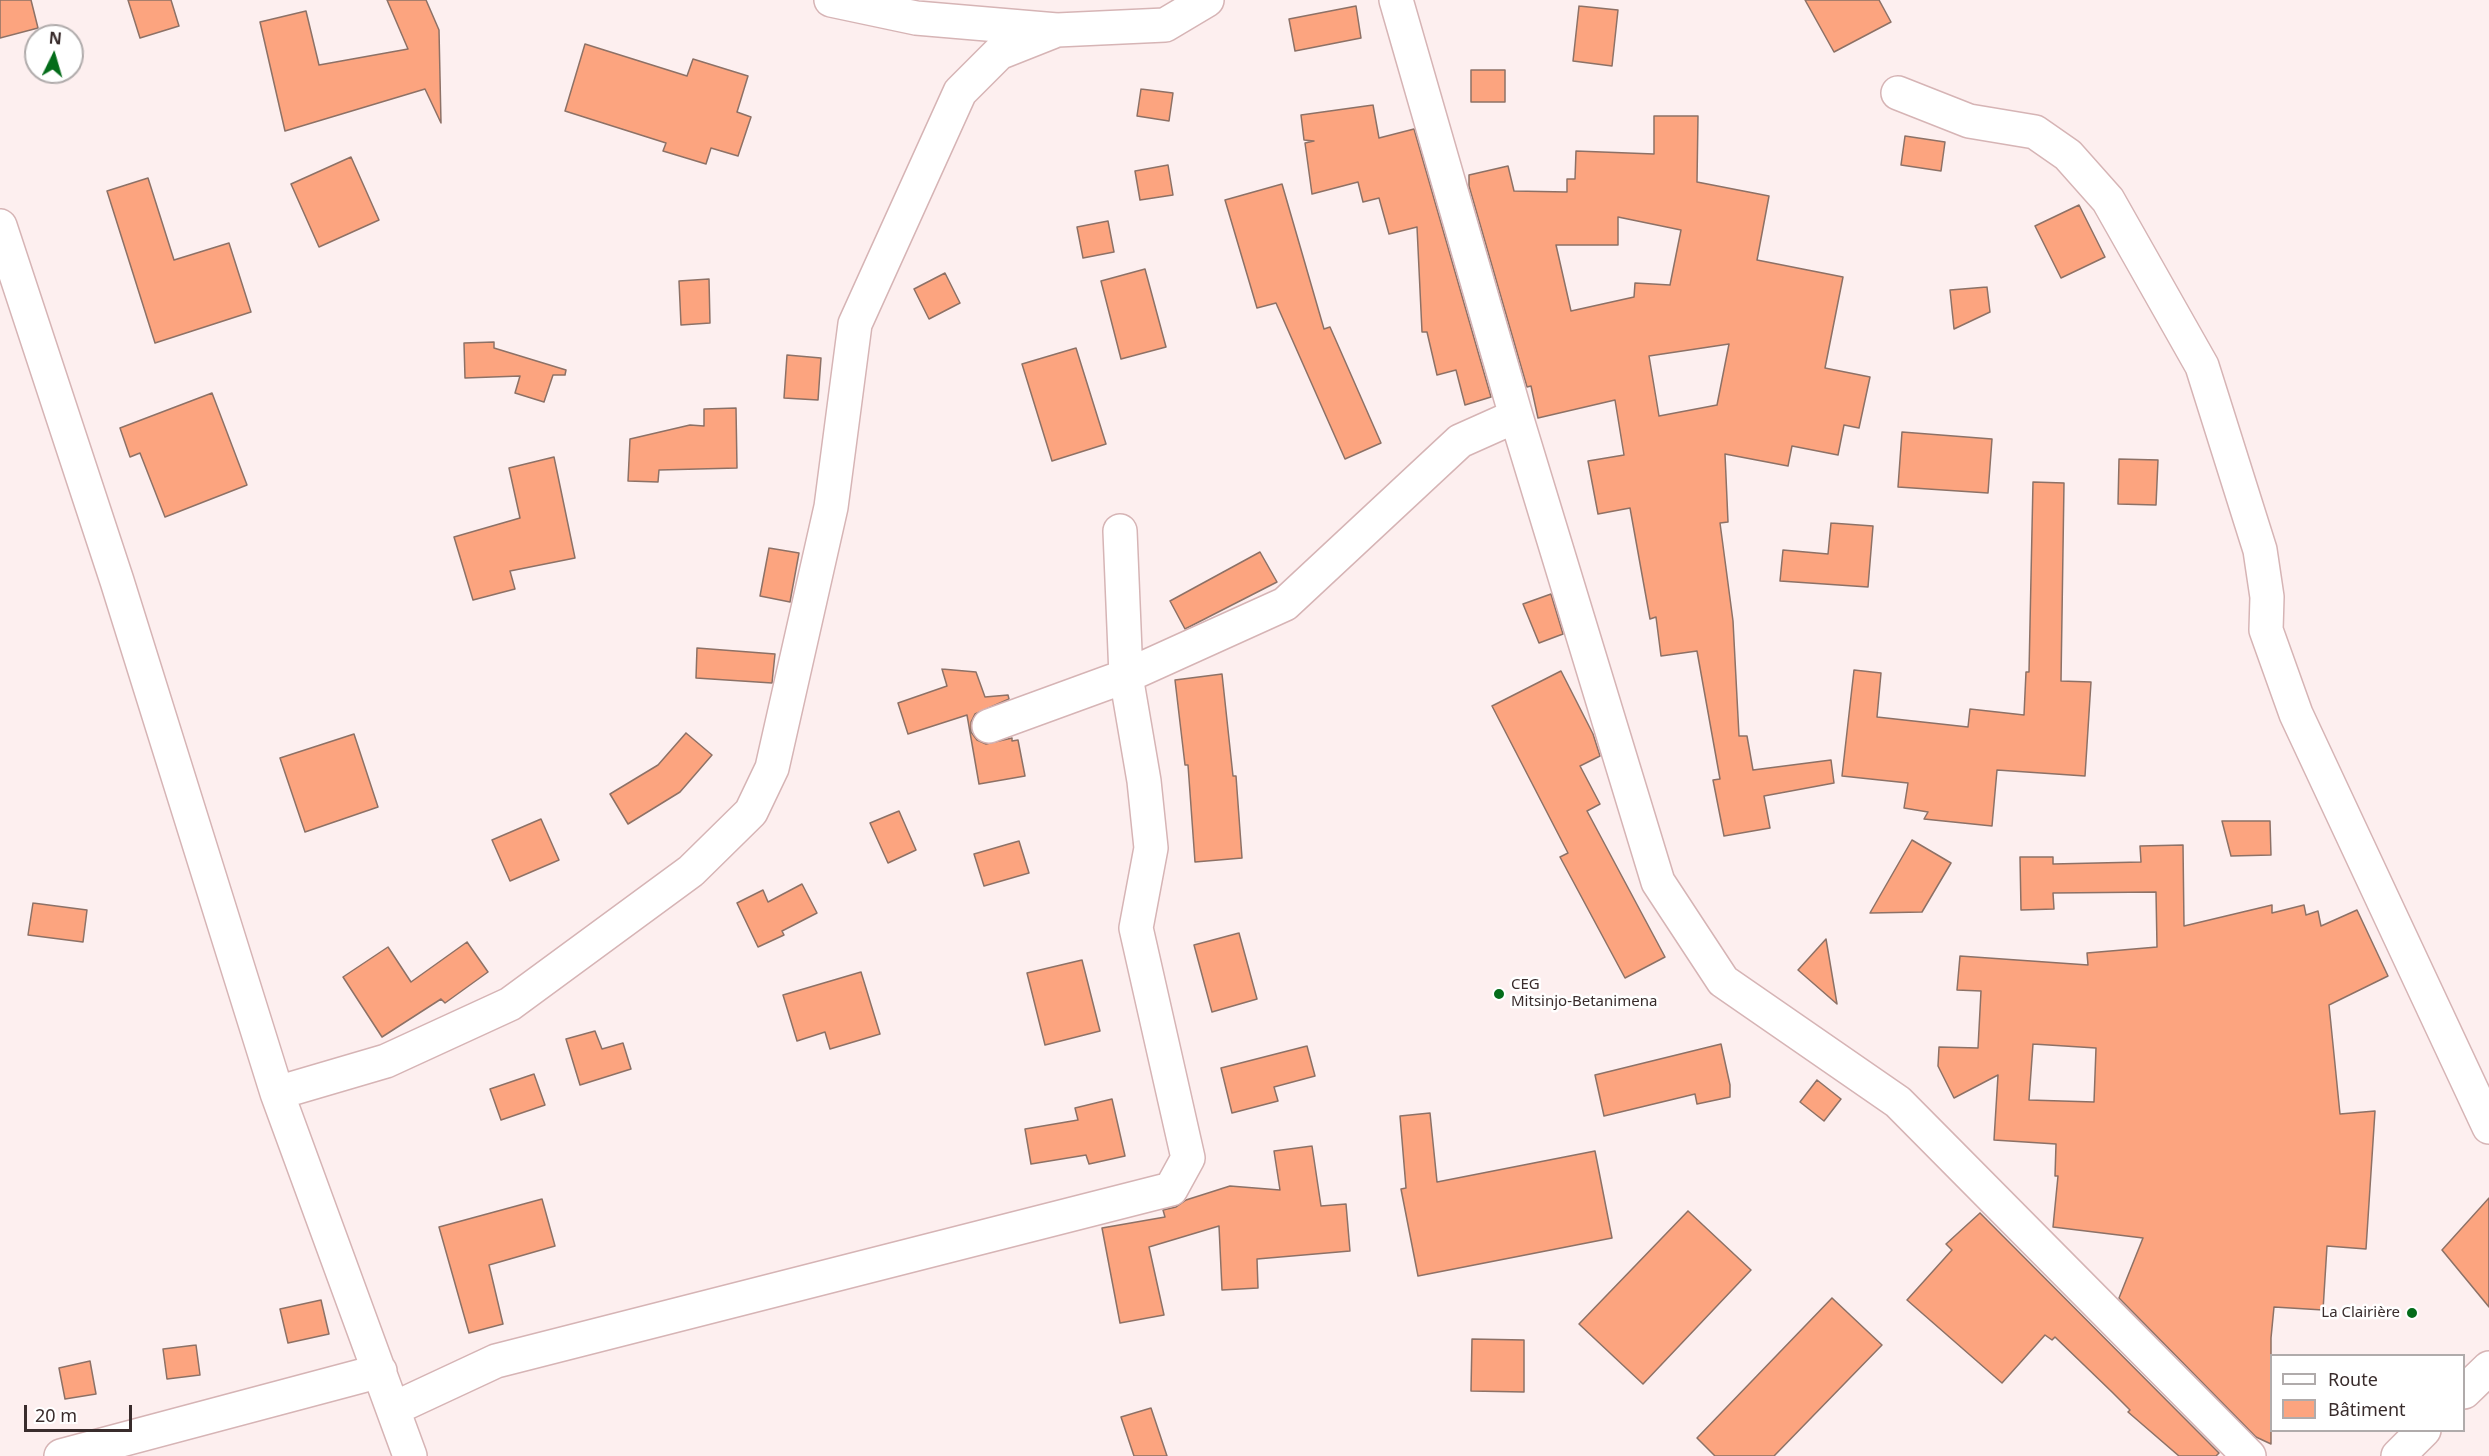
<!DOCTYPE html>
<html>
<head>
<meta charset="utf-8">
<style>
	body { margin:0 }
	#map { position:relative; width:2489px; height:1456px; overflow:hidden; background:#fdefef; font-family:"Noto Sans",sans-serif }
	canvas { display:block }
	.legend { position:absolute; left:2270px; top:1354px; width:195px; height:78px; box-sizing:border-box; background:#fff; border:2px solid #b0abab; margin:0; padding:8px 10px; list-style:none; font-size:18px; color:#392c2c }
	.legend li { display:flex; align-items:center; gap:12px; height:30px }
	.legend b { width:30px; border:2px solid #b0abab }
	.north { position:absolute; left:24px; top:24px; width:60px; height:60px; box-sizing:border-box; background:#fff; border:2px solid #b0abab; border-radius:50%; rotate:5deg; font-size:16px; font-weight:700; line-height:24px; text-align:center; color:#392c2c }
	.north::after { content:''; display:block; margin:auto; width:21px; height:27px; background:#046c1a; clip-path:polygon(50% 0,100% 100%,50% 72%,0 100%) }
	.scale { position:absolute; left:24px; top:1405px; width:108px; height:27px; box-sizing:border-box; border:3px solid #392c2c; border-top:0; padding-left:8px; font-size:18px; line-height:21px; white-space:nowrap; color:#392c2c; -webkit-text-stroke:4px #fff; paint-order:stroke }
</style>
</head>
<body>
<div id="map">
<canvas width="2489" height="1456"></canvas>
<ul class="legend">
<li><b style="height:8px;background:#fff"></b>Route</li>
<li><b style="height:16px;background:#fca47f"></b>Bâtiment</li>
</ul>
<div class="north">N</div>
<div class="scale">20 m</div>
</div>
<script>
const ctx = document.querySelector('canvas').getContext('2d');
ctx.lineJoin = 'round';
function fillPath(path, color) { ctx.fillStyle = color; ctx.fill(path, 'evenodd'); }
const toPath = rows => new Path2D(rows.map(r => 'M' + r).join(''));
function strokePath(path, color, width, dash) { ctx.strokeStyle = color; ctx.lineWidth = width; ctx.lineCap = dash ? 'butt' : 'round'; ctx.setLineDash(dash || []); ctx.stroke(path); }
function drawText(font, color, halo, rows, align = 'center') {
  ctx.font = font + ' "Noto Sans",sans-serif'; ctx.lineWidth = 5; ctx.setLineDash([]); ctx.textBaseline = 'middle'; ctx.strokeStyle = halo; ctx.fillStyle = color; for (const [text, x, y, turn = 0] of rows) {
    ctx.save(); ctx.translate(x, y); ctx.rotate((+turn || 0) * Math.PI / 180); ctx.textAlign = isNaN(turn) ? turn : align; if (halo) ctx.strokeText(text, 0, 0); ctx.fillText(text, 0, 0); ctx.restore();
  }
}
const building = toPath([
	[0,0,31,0,38,28,0,38,0,0],
	[128,0,171,0,179,26,140,38,128,0],
	[387,0,426,0,439,30,441,123,425,89,285,131,260,22,306,11,319,65,408,49,387,0],
	[1805,0,1879,0,1891,22,1834,52,1805,0],
	[1356,6,1361,38,1295,51,1289,19,1356,6],
	[1579,6,1618,10,1612,66,1573,61,1579,6],
	[585,44,687,76,693,59,748,76,737,112,751,117,738,156,711,148,706,164,663,151,666,143,565,111,585,44],
	[1471,70,1505,70,1505,102,1471,102,1471,70],
	[1141,89,1173,93,1169,121,1137,116,1141,89],
	[1373,105,1379,138,1414,129,1491,397,1465,405,1456,370,1437,375,1427,332,1422,332,1417,227,1389,234,1379,198,1363,202,1358,182,1312,194,1305,143,1314,141,1304,140,1301,115,1373,105],
	[1654,116,1698,116,1697,182,1769,196,1757,260,1843,277,1825,368,1870,377,1859,428,1844,425,1838,455,1792,446,1788,466,1725,454,1728,522,1720,523,1733,621,1739,736,1747,736,1753,770,1831,760,1834,783,1764,796,1770,828,1724,836,1713,780,1720,779,1697,651,1661,656,1656,617,1650,619,1630,508,1598,514,1588,461,1624,455,1615,400,1538,418,1531,386,1527,387,1469,186,1469,175,1508,166,1514,191,1567,192,1567,179,1575,179,1576,151,1654,154,1654,116],
	[1618,217,1681,230,1670,285,1635,283,1634,297,1571,311,1556,245,1618,245,1618,217],
	[1729,344,1717,405,1659,416,1649,356,1729,344],
	[1905,136,1945,142,1941,171,1901,165,1905,136],
	[351,157,379,220,319,247,291,184,351,157],
	[1168,165,1173,195,1140,200,1135,171,1168,165],
	[148,178,174,260,229,243,251,312,155,343,107,191,148,178],
	[1282,184,1324,329,1330,327,1381,443,1345,459,1276,303,1257,308,1225,200,1282,184],
	[2079,205,2105,257,2061,278,2035,226,2079,205],
	[1108,221,1114,252,1083,258,1077,227,1108,221],
	[1145,269,1166,347,1121,359,1101,281,1145,269],
	[945,273,960,303,929,319,914,289,945,273],
	[709,279,710,323,681,325,679,281,709,279],
	[1987,287,1990,312,1954,329,1950,290,1987,287],
	[494,342,494,348,566,370,565,375,553,375,544,402,515,393,520,376,465,378,464,343,494,342],
	[1076,348,1106,444,1052,461,1022,364,1076,348],
	[787,355,821,358,818,400,784,398,787,355],
	[212,393,247,485,165,517,140,453,130,457,120,428,212,393],
	[736,408,737,468,659,470,658,482,628,481,630,439,690,425,704,426,704,409,736,408],
	[1902,432,1992,439,1988,493,1898,487,1902,432],
	[554,457,575,558,510,571,515,589,473,600,454,537,520,518,509,468,554,457],
	[2119,459,2158,460,2156,505,2118,504,2119,459],
	[2033,482,2064,483,2061,681,2091,682,2085,776,1997,770,1992,826,1924,819,1928,812,1904,808,1908,783,1842,776,1854,670,1881,673,1877,717,1968,727,1970,709,2024,715,2026,672,2029,672,2033,482],
	[1831,523,1873,526,1868,587,1780,581,1783,550,1828,554,1831,523],
	[769,548,799,553,790,602,760,596,769,548],
	[1260,552,1277,582,1185,629,1170,601,1260,552],
	[1551,594,1563,634,1539,643,1523,604,1551,594],
	[697,648,775,654,772,683,696,678,697,648],
	[942,669,976,672,985,697,1008,695,1009,699,975,714,971,722,971,732,977,740,986,744,1012,738,1012,741,1018,740,1025,776,979,784,967,715,908,734,898,703,947,686,942,669],
	[1561,671,1593,734,1600,756,1580,766,1600,804,1587,811,1665,957,1625,978,1560,857,1568,853,1492,706,1561,671],
	[1222,674,1233,776,1236,776,1242,858,1195,862,1188,765,1185,765,1175,680,1222,674],
	[686,733,712,755,680,792,628,824,610,794,658,765,686,733],
	[354,734,378,807,305,832,280,758,354,734],
	[899,811,916,850,888,863,870,823,899,811],
	[541,819,559,860,510,881,492,840,541,819],
	[2222,821,2270,821,2271,855,2231,856,2222,821],
	[1912,840,1951,863,1922,912,1870,913,1912,840],
	[1019,841,1029,873,984,886,974,854,1019,841],
	[2183,845,2184,926,2272,905,2272,913,2304,905,2306,915,2318,911,2321,926,2357,910,2388,976,2329,1005,2340,1114,2375,1111,2366,1249,2327,1246,2323,1310,2274,1307,2271,1338,2271,1444,2256,1437,2119,1298,2143,1238,2053,1227,2058,1176,2055,1176,2056,1144,1994,1140,1998,1075,1954,1098,1938,1066,1939,1047,1978,1048,1981,991,1957,990,1960,956,2088,965,2087,953,2157,947,2156,892,2053,893,2054,909,2021,910,2020,857,2053,857,2053,864,2141,862,2140,846,2183,845],
	[2033,1044,2096,1048,2094,1102,2029,1100,2033,1044],
	[802,884,817,913,782,931,784,935,758,947,737,903,763,890,768,902,802,884],
	[33,903,87,910,83,942,28,935,33,903],
	[1239,933,1257,999,1212,1012,1194,945,1239,933],
	[1826,939,1837,1004,1798,970,1826,939],
	[467,942,488,972,445,1003,441,999,382,1037,343,977,388,947,411,982,467,942],
	[1082,960,1100,1031,1045,1045,1027,973,1082,960],
	[861,972,880,1034,830,1049,825,1032,797,1041,783,995,861,972],
	[595,1031,602,1049,623,1043,631,1069,580,1085,566,1039,595,1031],
	[1721,1044,1730,1085,1730,1097,1697,1104,1695,1094,1604,1116,1595,1075,1721,1044],
	[1307,1046,1315,1076,1274,1087,1278,1101,1232,1113,1221,1068,1307,1046],
	[534,1074,545,1105,501,1120,490,1089,534,1074],
	[1817,1080,1841,1099,1824,1121,1800,1102,1817,1080],
	[1112,1099,1125,1156,1089,1164,1086,1155,1031,1164,1025,1129,1078,1120,1075,1108,1112,1099],
	[1430,1113,1437,1182,1595,1151,1612,1238,1418,1276,1401,1189,1406,1188,1400,1116,1430,1113],
	[1312,1146,1321,1206,1346,1204,1350,1251,1257,1259,1258,1288,1222,1290,1219,1226,1149,1247,1164,1315,1120,1323,1102,1228,1165,1217,1163,1210,1176,1207,1186,1200,1230,1186,1280,1190,1274,1151,1312,1146],
	[2489,1198,2489,1307,2442,1250,2489,1198],
	[542,1199,555,1246,489,1265,503,1324,469,1333,439,1227,542,1199],
	[1688,1211,1751,1270,1643,1384,1579,1324,1688,1211],
	[1980,1213,2219,1453,2216,1456,2179,1456,2128,1412,2130,1410,2112,1392,2055,1337,2052,1340,2045,1335,2002,1383,1907,1300,1952,1250,1946,1244,1980,1213],
	[1832,1298,1882,1345,1774,1456,1715,1456,1697,1438,1832,1298],
	[321,1300,329,1334,288,1343,280,1309,321,1300],
	[1472,1339,1524,1340,1524,1392,1471,1391,1472,1339],
	[196,1345,200,1375,167,1379,163,1349,196,1345],
	[90,1361,96,1394,65,1399,59,1368,90,1361],
	[1151,1408,1167,1456,1134,1456,1121,1417,1151,1408]
]);
const minor = toPath([
	[831,0,916,18,1057,30,1165,25,1207,0],
	[1396,0,1516,416,1658,882,1723,981,1898,1102,2249,1456],
	[1898,93,1969,121,2035,132,2068,155,2108,200,2202,366,2260,550,2267,597,2266,630,2296,714,2489,1127],
	[0,226,117,581,277,1093,410,1456],
	[989,726,1126,676,1285,604,1460,441,1516,416],
	[277,1093,386,1061,510,1004,691,871,751,812,772,768,831,507,855,324,960,92,999,53,1057,30],
	[2464,1392,2489,1368],
	[393,1409,496,1361,1171,1189,1188,1158,1136,928,1151,848,1144,781,1126,676,1120,531],
	[61,1456,380,1371],
	[2398,1456,2424,1430]
]);
const markers = [
	[1499,994,6,"#046c1a"],
	[2412,1313,6,"#046c1a"]
];
const poiNames = [
	["CEG",1511,985],
	["Mitsinjo-Betanimena",1511,1002],
	["La Clairière",2400,1313,"right"]
];
fillPath(building, '#fca47f');
strokePath(building, '#8d7166', 1.5);
strokePath(minor, '#d6b4b5', 36);
strokePath(minor, '#fff', 33);
for (const [x, y, r, color] of markers) { const dot = new Path2D(); dot.arc(x, y, r, 0, 2 * Math.PI); ctx.fillStyle = color; ctx.fill(dot); strokePath(dot, '#fff', 2); }
drawText('15px', '#392c2c', '#fff', poiNames, 'left');
</script>
</body>
</html>
